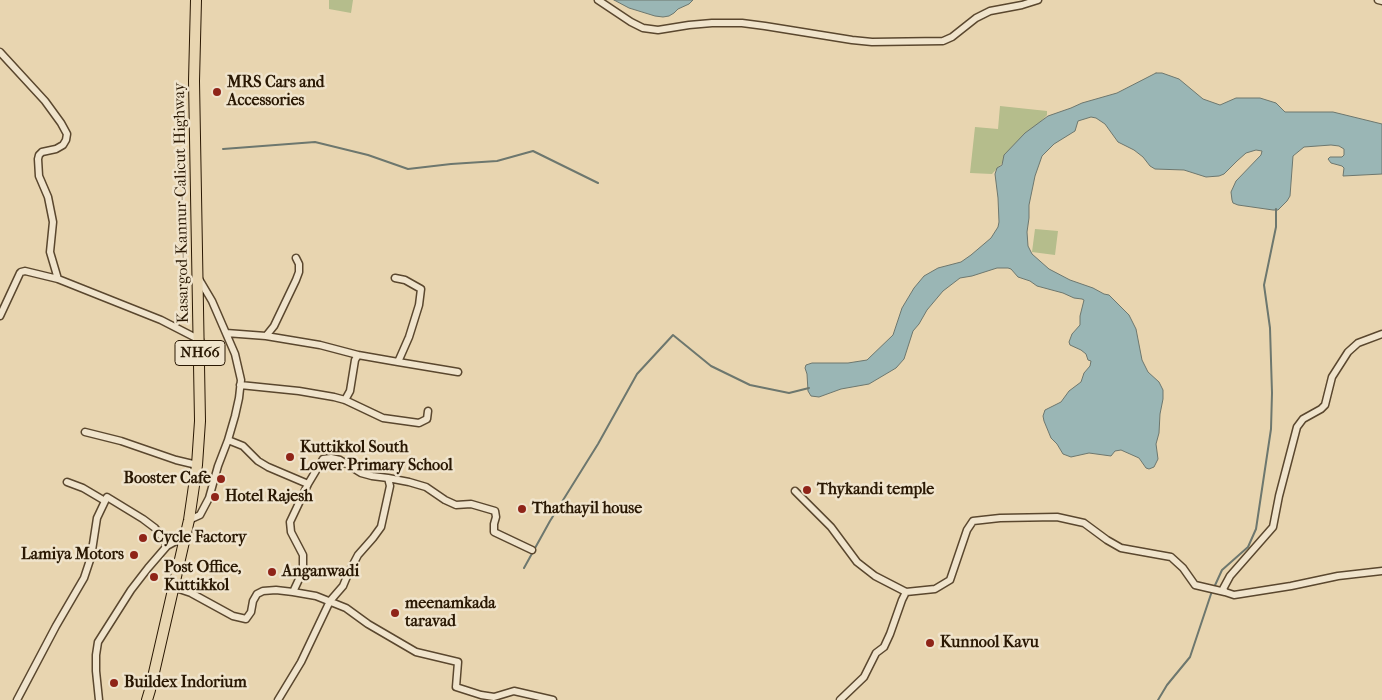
<!DOCTYPE html>
<html>
<head>
<meta charset="utf-8">
<style>
	body { margin:0 }
	canvas { display:block; background:#e8d5b0 }
</style>
</head>
<body>
<canvas width="1382" height="700"></canvas>
<script>
const ctx = document.querySelector('canvas').getContext('2d');
ctx.lineJoin = 'round';
function fillPath(path, color) { ctx.fillStyle = color; ctx.fill(path, 'evenodd'); }
const toPath = rows => new Path2D(rows.map(r => 'M' + r).join(''));
function strokePath(path, color, width, dash) { ctx.strokeStyle = color; ctx.lineWidth = width; ctx.lineCap = dash ? 'butt' : 'round'; ctx.setLineDash(dash || []); ctx.stroke(path); }
function drawText(font, color, halo, rows, align = 'center') {
  ctx.font = font + ' "IM FELL French Canon",serif'; ctx.lineWidth = 5; ctx.setLineDash([]); ctx.textBaseline = 'middle'; ctx.strokeStyle = halo; ctx.fillStyle = color; for (const [text, x, y, turn = 0] of rows) {
    ctx.save(); ctx.translate(x, y); ctx.rotate((+turn || 0) * Math.PI / 180); ctx.textAlign = isNaN(turn) ? turn : align; if (halo) ctx.strokeText(text, 0, 0); ctx.fillText(text, 0, 0); ctx.restore();
  }
}
const green = toPath([
	[329,0,353,0,351,13,329,9],
	[1000,106,1047,111,1047,115,992,174,970,173,975,127,998,129],
	[1035,229,1058,231,1055,255,1032,252]
]);
const water = toPath([
	[614,0,693,0,689,4,678,9,674,13,669,16,663,17,655,16,629,8,614,0],
	[1156,73,1162,73,1179,79,1203,99,1220,105,1236,98,1260,98,1276,103,1285,112,1333,112,1382,124,1382,174,1343,176,1344,168,1342,166,1331,163,1328,159,1330,157,1342,157,1344,155,1344,149,1339,146,1331,145,1304,147,1293,156,1290,196,1287,201,1278,210,1273,210,1238,205,1233,203,1232,200,1231,192,1236,181,1261,155,1262,151,1256,150,1246,153,1237,161,1224,174,1219,176,1206,177,1184,170,1155,169,1150,166,1143,157,1134,150,1118,142,1105,124,1096,118,1091,117,1078,121,1075,131,1054,144,1042,156,1035,176,1029,205,1029,218,1027,232,1028,246,1032,254,1049,269,1070,280,1093,288,1104,294,1109,295,1129,315,1136,329,1142,360,1148,372,1159,382,1163,390,1163,399,1160,414,1159,433,1156,444,1158,459,1154,467,1149,469,1146,468,1139,458,1121,450,1115,451,1111,456,1089,453,1071,457,1063,454,1057,444,1051,438,1044,421,1043,416,1045,410,1061,402,1069,391,1081,382,1084,373,1090,366,1091,361,1088,360,1086,354,1081,350,1070,345,1069,342,1072,334,1080,325,1080,316,1084,300,1082,299,1074,298,1063,293,1037,286,1030,281,1018,277,1011,269,1008,268,997,268,972,276,960,278,943,291,927,310,919,324,913,331,904,359,896,368,869,384,841,389,819,397,811,396,808,391,807,374,805,368,806,365,812,363,848,363,867,360,893,335,902,308,914,288,924,276,938,268,961,262,971,255,991,238,998,227,999,222,998,198,995,174,997,168,1002,165,1004,155,1025,133,1048,116,1071,108,1082,103,1117,93,1156,73]
]);
const stream = toPath([
	[223,149,315,142,368,155,408,169,451,164,497,161,533,151,598,183],
	[524,568,550,521,598,444,637,374,673,335,711,366,750,385,789,393,809,388],
	[1158,700,1167,685,1190,657,1211,594,1222,570,1248,547,1256,529,1271,429,1272,393,1270,328,1264,285,1276,227,1276,209]
]);
const minor = toPath([
	[598,0,631,22,643,28,658,30,689,25,712,23,742,23,765,26,852,40,872,42,943,41,952,37,976,18,990,11,1022,5,1038,0],
	[1378,0,1382,1],
	[0,52,45,101,61,123,67,134,66,140,63,145,56,149,42,152,39,155,38,159,39,176,48,197,53,222,50,252,58,279],
	[199,279,212,301,235,354,241,380,239,398,235,416,228,440],
	[0,316,20,273,21,272,25,271,58,279,161,320,200,340],
	[226,333,266,336,274,326,296,280,299,272,299,264,296,258],
	[1382,334,1358,343,1348,352,1332,377,1325,405,1321,409,1303,419,1297,427,1279,496,1273,527,1230,576,1223,589,1225,592,1234,595,1291,586,1338,576,1382,571],
	[266,336,320,345,358,355],
	[398,362,458,372],
	[240,385,299,391,334,397,345,400,383,418,419,423,427,419,428,411],
	[345,400,350,391,355,360,358,355,398,362,409,337,419,305,421,289,405,280,395,278],
	[85,432,121,441,176,460,197,465],
	[67,482,83,488,105,501],
	[308,484,323,459,331,458,340,460,361,473,372,476,388,478,409,482,426,487,445,500,456,505,471,504,495,511,496,517,494,524,494,532,532,550],
	[795,491,831,527,857,562,875,576,906,592],
	[173,587,191,593,233,616,246,619,251,612,253,601,257,594,263,591,276,590,293,592,300,577,303,567,303,555,291,532,290,522,308,484,268,467,258,461,243,446,228,440,218,466,209,498,200,515,189,520],
	[293,592,316,596,346,608,368,624,416,652,458,662,456,687,481,695,494,697,514,691,553,700],
	[17,700,56,626,84,578,91,557,97,518,107,497,143,519,155,528,163,538,167,546],
	[99,700,96,671,96,655,98,642,131,590,148,568,167,546,185,536],
	[278,700,301,662,330,601,343,586,348,574,358,555,373,538,381,527,390,486,388,478],
	[840,700,864,677,876,653,884,647,890,634,902,600,906,592,935,589,950,580,967,530,973,521,1000,518,1057,517,1084,523,1107,540,1121,548,1171,557,1183,568,1195,585,1225,592]
]);
const trunk = toPath([
	[147,700,150,690,189,520,197,465,200,421,194,81,196,0]
]);
const markers = [
	[217,92,5,"#8f2418"],
	[290,457,5,"#8f2418"],
	[221,479,5,"#8f2418"],
	[807,490,5,"#8f2418"],
	[215,497,5,"#8f2418"],
	[522,509,5,"#8f2418"],
	[143,538,5,"#8f2418"],
	[134,555,5,"#8f2418"],
	[272,572,5,"#8f2418"],
	[154,577,5,"#8f2418"],
	[395,613,5,"#8f2418"],
	[930,643,5,"#8f2418"],
	[114,683,5,"#8f2418"]
];
const shields = [
	[200,353,50]
];
const shieldNames = [
	["NH66",200,353]
];
const poiNames = [
	["MRS Cars and",227,83],
	["Accessories",227,101],
	["Kuttikkol South",300,448],
	["Lower Primary School",300,466],
	["Booster Cafe",211,479,"right"],
	["Thykandi temple",817,490],
	["Hotel Rajesh",225,497],
	["Thathayil house",532,509],
	["Cycle Factory",153,538],
	["Lamiya Motors",124,555,"right"],
	["Post Office,",164,568],
	["Kuttikkol",164,586],
	["Anganwadi",282,572],
	["meenamkada",405,604],
	["taravad",405,622],
	["Kunnool Kavu",940,643],
	["Buildex Indorium",124,683]
];
const streetNames = [
	["Kasargod-Kannur-Calicut Highway",182,203,-91]
];
fillPath(green, '#b5bd8c');
fillPath(water, '#9ab6b5');
strokePath(water, '#6d776e', 1);
strokePath(stream, '#6d776e', 2);
strokePath(minor, '#5a472e', 9);
strokePath(trunk, '#2a1803', 12);
strokePath(minor, '#f0e4cc', 6);
strokePath(trunk, '#e8d5b0', 10);
for (const [x, y, r, color] of markers) { const dot = new Path2D(); dot.arc(x, y, r, 0, 2 * Math.PI); ctx.fillStyle = color; ctx.fill(dot); strokePath(dot, '#f0e4cc', 2); }
for (const [x, y, w] of shields) { const box = new Path2D(); box.roundRect(x - w / 2, y - 12.5, w, 25, 4); ctx.fillStyle = '#f0e4cc'; ctx.fill(box); strokePath(box, '#2a1803', 1); }
drawText('bold 15px', '#2a1803', null, shieldNames);
drawText('bold 16px', '#2a1803', '#f0e4cc', poiNames, 'left');
drawText('16px', '#2a1803', '#f0e4cc', streetNames);
</script>
</body>
</html>
